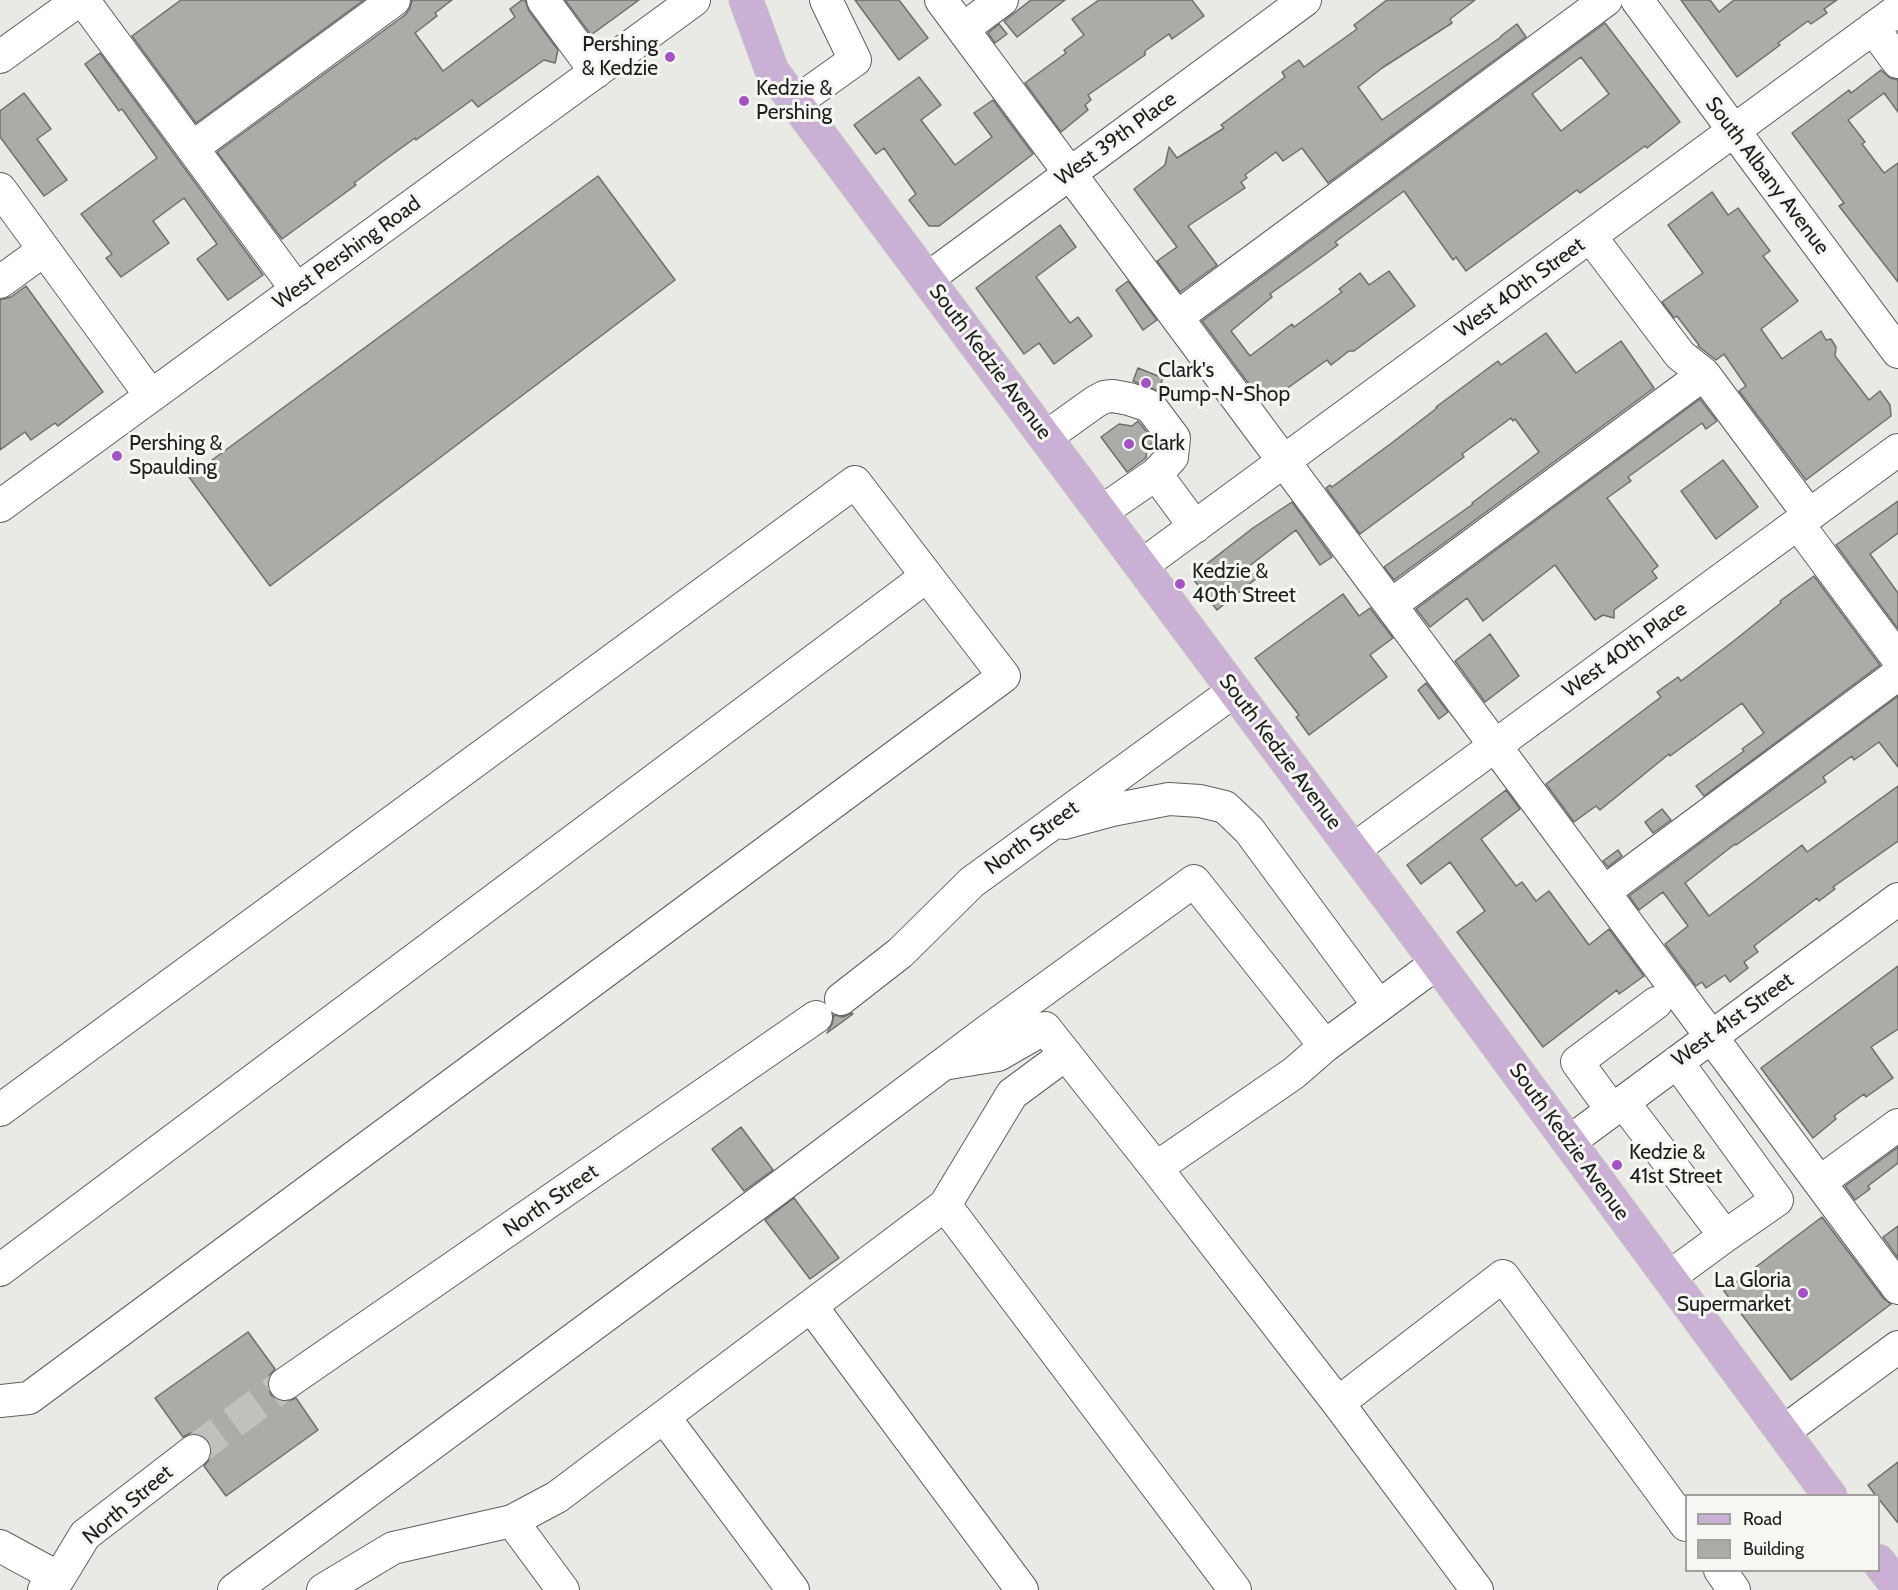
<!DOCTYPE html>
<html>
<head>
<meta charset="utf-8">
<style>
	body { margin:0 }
	#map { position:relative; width:1898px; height:1590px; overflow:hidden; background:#e9e9e5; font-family:Cabin,sans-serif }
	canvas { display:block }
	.legend { position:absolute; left:1685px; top:1494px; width:195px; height:78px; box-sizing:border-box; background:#f6f6f3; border:2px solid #a0a09d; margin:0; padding:8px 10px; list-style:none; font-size:18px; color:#1e1e1d }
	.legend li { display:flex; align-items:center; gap:12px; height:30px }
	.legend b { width:30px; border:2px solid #a0a09d }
</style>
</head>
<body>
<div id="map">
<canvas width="1898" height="1590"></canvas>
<ul class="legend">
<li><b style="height:8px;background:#cab0d4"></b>Road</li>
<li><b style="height:16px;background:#ababa8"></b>Building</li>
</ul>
</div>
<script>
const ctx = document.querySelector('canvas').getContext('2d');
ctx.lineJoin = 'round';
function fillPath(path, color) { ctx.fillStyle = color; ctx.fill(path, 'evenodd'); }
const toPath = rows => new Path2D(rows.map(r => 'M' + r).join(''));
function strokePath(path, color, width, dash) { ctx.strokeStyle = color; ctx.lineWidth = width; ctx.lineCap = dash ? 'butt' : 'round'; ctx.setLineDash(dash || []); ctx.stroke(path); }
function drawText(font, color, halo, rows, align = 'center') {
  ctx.font = font + ' Cabin,sans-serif'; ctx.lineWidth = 6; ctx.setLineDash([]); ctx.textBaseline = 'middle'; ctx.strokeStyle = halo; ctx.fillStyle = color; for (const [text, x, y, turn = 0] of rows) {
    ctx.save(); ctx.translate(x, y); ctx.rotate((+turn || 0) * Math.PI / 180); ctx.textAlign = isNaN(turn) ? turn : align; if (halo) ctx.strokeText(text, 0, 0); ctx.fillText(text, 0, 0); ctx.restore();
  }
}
const building = toPath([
	[181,0,364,0,196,123,132,36,181,0],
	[412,0,452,0,435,13,437,16,415,33,443,71,515,17,510,9,522,0,525,0,529,11,558,50,555,63,544,60,478,107,472,100,416,140,415,138,386,159,354,183,356,185,282,239,217,152,405,15,410,8,412,0],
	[565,0,639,0,591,35,565,0],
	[855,0,899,0,928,38,899,60,855,0],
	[1031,0,1065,0,1017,37,1004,21,1031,0],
	[1099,0,1192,0,1204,16,1172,39,1169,34,1145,51,1145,55,1088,95,1091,100,1085,105,1088,110,1061,132,1025,83,1066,53,1064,50,1084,35,1072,19,1099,0],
	[1387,0,1475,0,1450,19,1452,23,1382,68,1358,87,1382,120,1501,37,1501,36,1517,24,1526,37,1328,183,1302,148,1283,161,1276,152,1245,175,1247,178,1241,182,1245,188,1188,226,1217,265,1180,292,1157,261,1177,247,1134,189,1165,165,1169,147,1177,158,1224,128,1221,125,1285,77,1282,72,1299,60,1304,67,1357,29,1354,25,1387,0],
	[1681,0,1710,0,1719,12,1734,0,1837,0,1824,9,1827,13,1811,24,1808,21,1778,43,1780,45,1737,77,1681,0],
	[1605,23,1680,122,1647,148,1645,146,1580,193,1577,190,1466,271,1456,257,1453,260,1404,191,1335,242,1338,245,1319,259,1270,294,1272,297,1231,331,1250,356,1292,324,1294,327,1342,292,1339,289,1360,273,1369,285,1389,271,1415,306,1354,351,1349,351,1331,365,1327,360,1282,392,1281,390,1263,403,1202,321,1605,23],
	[1581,57,1609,94,1561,131,1532,94,1581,57],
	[999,24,1007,34,995,43,988,33,999,24],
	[100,53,263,275,228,300,197,259,217,244,184,198,153,221,169,243,121,277,106,258,112,254,81,214,157,158,122,109,119,111,85,64,100,53],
	[1881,70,1890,78,1898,80,1898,112,1884,93,1848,120,1865,142,1862,144,1884,173,1898,163,1898,282,1839,206,1844,203,1792,133,1849,90,1851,93,1881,70],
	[919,77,941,105,921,120,955,165,992,137,974,113,993,100,1033,154,939,226,929,226,909,200,916,194,884,148,876,154,854,125,919,77],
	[24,93,51,129,37,139,67,180,44,196,0,137,0,111,24,93],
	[598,176,675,280,270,586,189,477,598,176],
	[1712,192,1728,215,1738,208,1770,251,1763,256,1798,301,1761,329,1782,359,1821,331,1826,340,1831,339,1836,347,1835,356,1869,400,1880,391,1890,405,1891,416,1806,480,1739,391,1746,386,1724,354,1716,360,1698,346,1699,345,1677,316,1674,318,1662,302,1703,273,1668,225,1712,192],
	[1060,225,1076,247,1036,277,1070,323,1078,317,1092,336,1054,364,1039,343,1024,354,976,288,1060,225],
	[1128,281,1157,320,1143,330,1116,290,1128,281],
	[26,286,103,392,58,426,55,423,31,440,25,432,0,450,0,300,11,297,26,286],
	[1546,333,1576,373,1621,341,1654,388,1394,580,1384,567,1473,504,1472,503,1539,452,1515,419,1513,421,1511,418,1462,454,1464,457,1360,534,1326,488,1330,485,1332,487,1393,442,1437,408,1436,407,1498,361,1501,365,1546,333],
	[1138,368,1163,378,1158,391,1133,381,1138,368],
	[1700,399,1717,421,1706,429,1702,423,1628,477,1631,481,1607,498,1658,566,1652,571,1657,578,1614,610,1614,618,1603,615,1595,620,1555,565,1483,621,1467,598,1430,627,1416,609,1700,399],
	[1138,421,1155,442,1147,447,1146,458,1127,472,1101,437,1119,424,1132,426,1138,421],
	[1723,460,1758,507,1716,539,1681,491,1723,460],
	[1898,501,1898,533,1870,554,1898,593,1898,629,1836,545,1898,501],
	[1292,502,1332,557,1320,565,1296,530,1248,567,1257,578,1217,610,1191,576,1253,528,1292,502],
	[1814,576,1880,665,1704,796,1696,786,1744,751,1742,749,1764,733,1742,703,1670,756,1669,754,1600,810,1596,806,1574,822,1546,784,1661,697,1657,692,1678,677,1681,681,1735,640,1781,603,1780,601,1814,576],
	[1343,594,1359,616,1370,608,1393,638,1370,655,1387,677,1309,735,1296,717,1299,715,1255,658,1343,594],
	[1490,634,1519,676,1485,702,1455,661,1490,634],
	[1426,683,1448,712,1439,719,1418,690,1426,683],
	[1898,696,1898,767,1879,742,1854,760,1852,756,1823,777,1826,782,1736,845,1735,844,1685,883,1709,916,1802,845,1807,852,1898,786,1898,841,1833,887,1835,889,1819,901,1817,898,1754,946,1758,952,1744,962,1748,968,1730,982,1725,975,1706,988,1702,982,1696,986,1665,944,1688,926,1663,892,1639,910,1629,896,1898,696],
	[1506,790,1520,809,1481,839,1516,886,1522,882,1536,901,1549,891,1589,945,1609,929,1644,976,1619,994,1617,990,1543,1047,1457,932,1485,911,1450,862,1421,884,1407,865,1506,790],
	[1662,809,1671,820,1653,833,1645,822,1662,809],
	[1618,850,1622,856,1608,867,1603,861,1618,850],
	[1898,966,1898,1029,1871,1047,1893,1078,1866,1097,1864,1094,1834,1116,1836,1119,1813,1138,1761,1068,1898,966],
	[852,1013,853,1014,827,1033,832,1024,834,1015,843,1017,852,1013],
	[741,1127,773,1170,744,1191,712,1149,741,1127],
	[1898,1147,1898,1163,1868,1186,1870,1189,1855,1200,1845,1186,1898,1147],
	[794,1198,839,1258,810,1279,765,1220,794,1198],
	[1822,1217,1884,1299,1891,1304,1791,1380,1724,1291,1822,1217],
	[1898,1226,1898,1258,1883,1237,1898,1226],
	[248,1332,275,1369,269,1376,267,1385,271,1395,277,1400,286,1402,296,1398,318,1430,226,1496,204,1466,211,1457,212,1448,209,1441,200,1434,191,1433,183,1437,155,1398,248,1332],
	[1898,1462,1898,1523,1878,1498,1878,1496,1876,1496,1868,1485,1898,1462]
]);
const minorTunnel = toPath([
	[194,1451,285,1384]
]);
const minor = toPath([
	[83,0,297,290],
	[543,0,596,72],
	[941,0,1898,1288],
	[1637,0,1898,352],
	[1873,28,1898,62],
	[963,29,1002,0],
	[0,57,79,0],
	[796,102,855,60,826,0],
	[192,148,394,0],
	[0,189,151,396],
	[1590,236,1680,355,1704,374,1809,515],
	[927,279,1305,0],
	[0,282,44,250],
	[1177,317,1606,0],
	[1046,437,1095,402,1104,397,1113,396,1129,399,1147,405,1153,410,1174,438,1172,457,1156,474,1101,512],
	[1156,474,1195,527],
	[0,506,694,0],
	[1798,524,1898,659],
	[1141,566,1898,10],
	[1391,605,1704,374],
	[1064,823,1112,810,1169,799,1200,801,1225,807,1249,830,1379,1006],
	[1353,850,1898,450],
	[1604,892,1898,674],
	[841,999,900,953,972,882,1234,691],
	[1677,1062,1777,1200,1725,1236],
	[949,1063,998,1055,1045,1028,1156,1168,1338,1403,1477,1590],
	[1623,1102,1725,1236,1669,1277],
	[0,1110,855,482,927,576,0,1270],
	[1612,1110,1577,1062,1656,1003],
	[1569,1142,1898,899],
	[1156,1168,1294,1073,1325,1046],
	[1820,1182,1898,1125],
	[945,1205,1235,1590],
	[811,1306,1022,1590],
	[285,1384,816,1017],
	[0,1401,29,1398,1004,676,927,576],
	[1338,1403,1503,1276,1686,1525],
	[664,1417,793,1590],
	[1783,1432,1898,1347],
	[512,1521,563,1590],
	[0,1546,59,1578],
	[1720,1570,1734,1590],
	[44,1590,59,1578,85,1535,194,1451],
	[234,1590,777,1189,986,1032,1194,881,1325,1046,1437,963],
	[323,1590,393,1548,512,1521,557,1497,945,1205,1012,1094,1066,1054]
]);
const major = toPath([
	[746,0,772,71,1409,925,1830,1496],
	[1878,1561,1898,1587]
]);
const markers = [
	[670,57,6,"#a353c3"],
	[744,101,6,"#a353c3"],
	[1146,383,6,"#a353c3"],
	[1129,444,6,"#a353c3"],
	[117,456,6,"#a353c3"],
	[1180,584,6,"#a353c3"],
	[1617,1165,6,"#a353c3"],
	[1803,1293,6,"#a353c3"]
];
const poiNames = [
	["Pershing",658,45,"right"],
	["& Kedzie",658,69,"right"],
	["Kedzie &",756,89],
	["Pershing",756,113],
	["Clark's",1158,371],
	["Pump-N-Shop",1158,395],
	["Pershing &",129,444],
	["Spaulding",129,468],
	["Clark",1141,444],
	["Kedzie &",1192,572],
	["40th Street",1192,596],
	["Kedzie &",1629,1153],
	["41st Street",1629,1177],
	["La Gloria",1791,1281,"right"],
	["Supermarket",1791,1305,"right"]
];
const streetNames = [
	["West 39th Place",1116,139,-36],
	["South Albany Avenue",1767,176,53],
	["West Pershing Road",347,253,-36],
	["West 40th Street",1520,288,-36],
	["South Kedzie Avenue",990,362,53],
	["West 40th Place",1625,650,-36],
	["South Kedzie Avenue",1280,752,53],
	["North Street",1032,838,-36],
	["West 41st Street",1733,1020,-36],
	["South Kedzie Avenue",1569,1142,54],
	["North Street",551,1201,-35],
	["North Street",128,1505,-40]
];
fillPath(building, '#ababa8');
strokePath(building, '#6e6e6b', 1.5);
strokePath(minorTunnel, '#c0c0bd', 32, [32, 16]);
strokePath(minor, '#5f5f5c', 34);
strokePath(major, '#c4c4c4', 35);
strokePath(minor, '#fff', 32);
strokePath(major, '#cab0d4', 33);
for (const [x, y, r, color] of markers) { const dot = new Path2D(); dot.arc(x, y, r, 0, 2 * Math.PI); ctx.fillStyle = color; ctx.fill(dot); strokePath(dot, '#f6f6f3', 2); }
drawText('21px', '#1e1e1d', '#f6f6f3', poiNames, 'left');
drawText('21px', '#1e1e1d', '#f6f6f3', streetNames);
</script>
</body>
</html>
